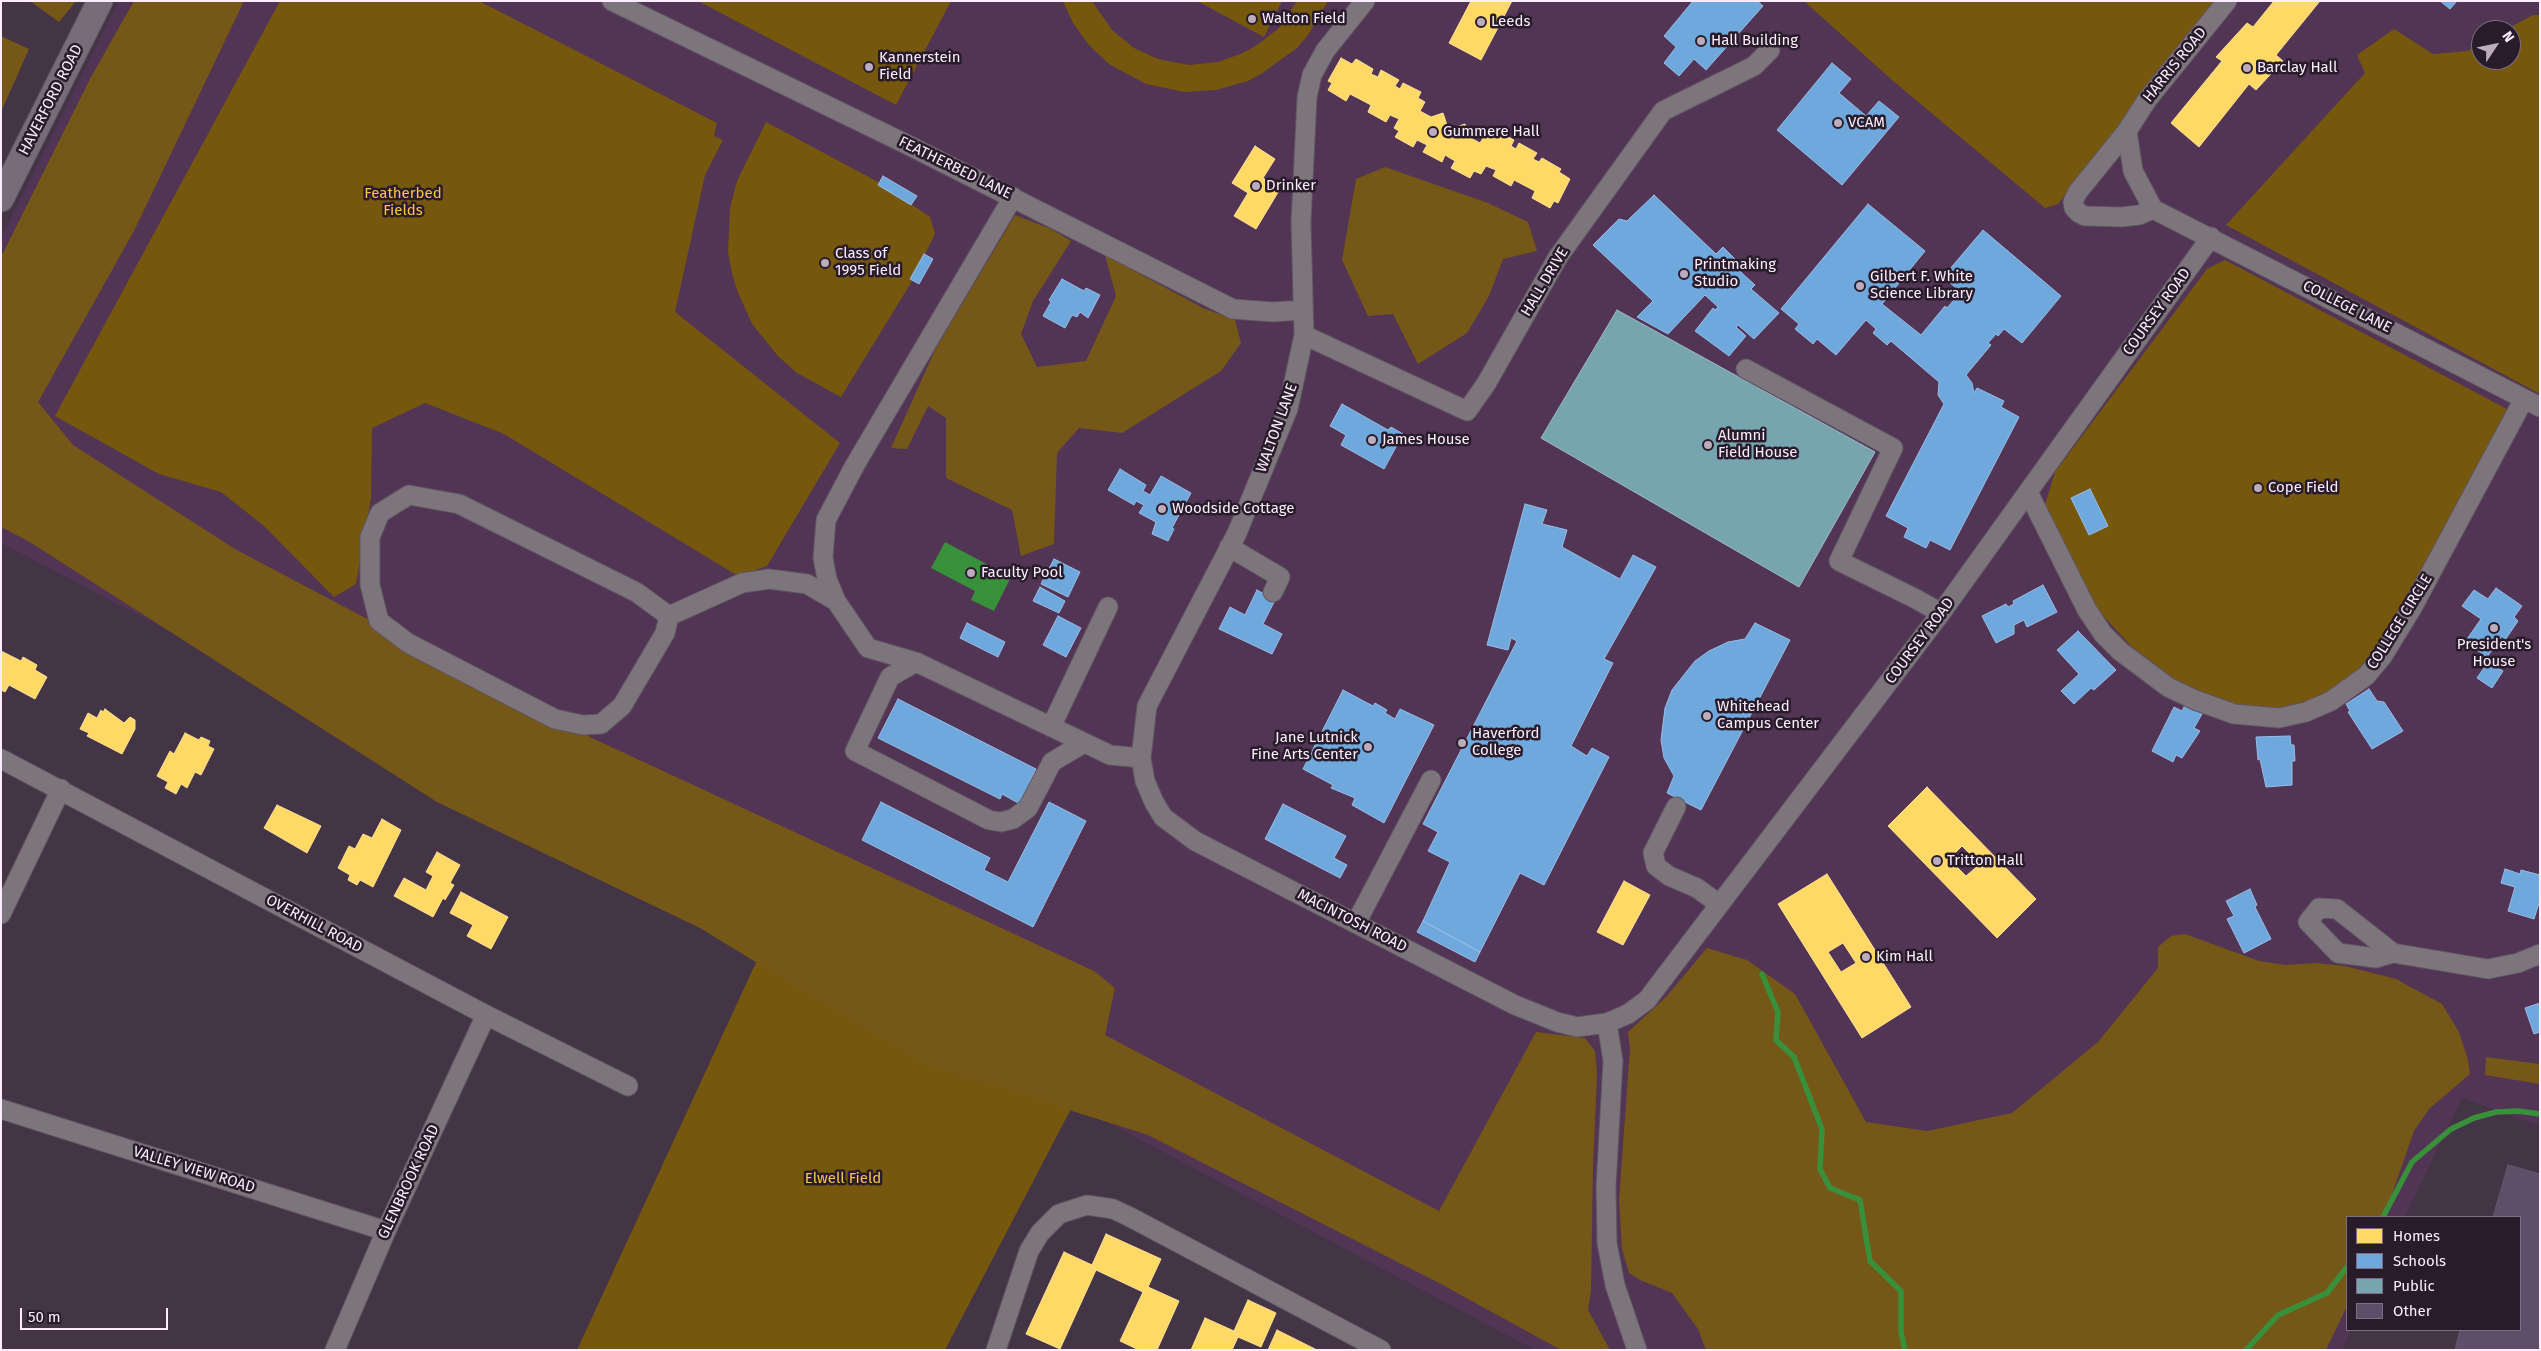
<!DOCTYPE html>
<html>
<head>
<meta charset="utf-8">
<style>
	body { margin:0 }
	#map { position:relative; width:2541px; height:1351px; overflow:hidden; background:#443546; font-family:"Fira Sans",sans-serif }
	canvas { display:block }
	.frame { position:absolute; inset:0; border:2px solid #fdecfe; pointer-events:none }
	.legend { position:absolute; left:2346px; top:1216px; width:175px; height:115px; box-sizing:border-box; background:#281c2a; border:1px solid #7d6f7f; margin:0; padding:6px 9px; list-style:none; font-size:15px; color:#fdecfe }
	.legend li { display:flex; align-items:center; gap:10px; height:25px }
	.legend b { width:25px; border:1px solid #7d6f7f }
	.north { position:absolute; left:2471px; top:20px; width:50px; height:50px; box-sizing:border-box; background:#281c2a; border:1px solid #7d6f7f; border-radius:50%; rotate:56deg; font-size:14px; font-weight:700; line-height:20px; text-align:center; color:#fdecfe }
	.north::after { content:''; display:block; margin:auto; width:18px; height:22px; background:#bcacbe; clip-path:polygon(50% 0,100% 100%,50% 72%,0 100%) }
	.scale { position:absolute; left:20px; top:1308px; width:148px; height:22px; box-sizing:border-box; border:2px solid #fdecfe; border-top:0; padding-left:6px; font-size:15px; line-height:18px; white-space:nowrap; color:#fdecfe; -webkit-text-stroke:4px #281c2a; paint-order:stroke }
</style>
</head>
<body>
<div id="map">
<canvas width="2541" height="1351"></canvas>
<div class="frame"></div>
<ul class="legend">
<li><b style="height:14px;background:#ffd966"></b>Homes</li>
<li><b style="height:14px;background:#6fa8dc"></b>Schools</li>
<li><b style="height:14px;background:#76a5af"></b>Public</li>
<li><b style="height:14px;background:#5f4e6a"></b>Other</li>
</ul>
<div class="north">N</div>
<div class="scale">50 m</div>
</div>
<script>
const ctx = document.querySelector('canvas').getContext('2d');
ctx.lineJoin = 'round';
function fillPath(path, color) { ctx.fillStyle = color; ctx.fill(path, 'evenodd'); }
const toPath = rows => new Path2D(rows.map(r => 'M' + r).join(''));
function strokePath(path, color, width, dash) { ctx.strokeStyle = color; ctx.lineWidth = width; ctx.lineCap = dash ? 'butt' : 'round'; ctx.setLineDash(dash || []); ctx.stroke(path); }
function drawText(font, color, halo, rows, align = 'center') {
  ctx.font = font + ' "Fira Sans",sans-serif'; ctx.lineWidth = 5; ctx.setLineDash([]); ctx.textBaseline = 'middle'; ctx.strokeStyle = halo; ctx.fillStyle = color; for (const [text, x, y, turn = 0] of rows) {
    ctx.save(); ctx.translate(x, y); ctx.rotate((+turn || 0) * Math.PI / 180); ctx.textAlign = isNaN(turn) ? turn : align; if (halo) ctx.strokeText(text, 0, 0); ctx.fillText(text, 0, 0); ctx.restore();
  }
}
const built = toPath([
	[119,1,2540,1,2540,1126,2462,1098,2405,1217,2347,1217,2347,1330,2351,1330,2342,1350,1535,1350,1075,1105,1,543,1,238],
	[2481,30,2511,30,2511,60,2481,60]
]);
const green = toPath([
	[280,1,479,1,717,123,714,136,723,140,705,175,675,312,840,443,767,566,738,576,504,434,425,403,372,428,371,498,356,584,334,597,264,526,221,492,159,474,55,416],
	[698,1,951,1,896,105],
	[1063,1,1092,1,1112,30,1134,48,1158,59,1189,65,1218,62,1243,53,1257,45,1279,28,1297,1,1328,1,1308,35,1297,48,1261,74,1248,81,1216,90,1184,92,1146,84,1109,64,1089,45,1073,23],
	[1197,1,1282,1,1264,37],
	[1804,1,2217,1,2058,204,2045,208,1892,80],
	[2533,15,2540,15,2540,394,2226,225,2365,73,2357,55,2394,29,2433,54,2467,51,2481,43,2481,60,2511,60,2511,30,2505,30],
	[766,122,880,183,930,217,935,234,909,286,841,397,797,373,778,356,752,324,737,290,732,273,728,252,730,208,737,181],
	[2225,260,2507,409,2391,631,2360,672,2317,698,2277,709,2226,704,2173,678,2131,646,2098,610,2069,558,2045,505,2055,472,2207,269],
	[765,943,1073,1105,945,1350,577,1350]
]);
const forest = toPath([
	[30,1,76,1,59,22],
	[134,1,244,1,134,231,38,402,73,445,235,549,592,738,1094,971,1115,988,1105,1035,1439,1211,1536,1032,1585,1038,1595,1051,1597,1074,1593,1167,1591,1291,1588,1310,1610,1350,1561,1350,1439,1283,1148,1135,921,1063,700,928,437,802,28,541,1,527,1,257,91,77],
	[1,36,29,49,1,112],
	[1385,167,1488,203,1528,222,1537,251,1503,259,1489,296,1467,333,1418,364,1393,314,1368,316,1342,260,1356,179],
	[1015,215,1051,229,1071,241,1033,301,1021,334,1037,367,1086,361,1116,296,1105,255,1203,308,1235,320,1241,343,1221,371,1122,433,1079,428,1057,453,1054,544,1021,556,1012,510,946,478,946,418,928,406,907,449,891,448,935,350],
	[2185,934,2259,961,2285,965,2316,963,2345,966,2396,979,2442,1004,2459,1032,2468,1060,2470,1074,2429,1109,2414,1131,2384,1217,2347,1217,2347,1306,2326,1350,1706,1350,1698,1329,1672,1293,1640,1280,1629,1273,1622,1249,1619,1200,1630,1048,1628,1032,1666,997,1707,948,1747,960,1795,994,1866,1122,1927,1131,2012,1113,2098,1042,2158,968,2158,947,2171,936],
	[2486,1057,2540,1064,2540,1084,2485,1075]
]);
const water = toPath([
	[945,542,1011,577,994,611,971,600,975,591,931,568]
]);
const homes = toPath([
	[1471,1,1512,1,1481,60,1449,43,1471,1],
	[2274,1,2320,1,2276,55,2283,61,2256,90,2249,84,2199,147,2171,123,2222,61,2216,57,2247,23,2253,27,2274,1],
	[1341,58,1352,64,1356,59,1373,69,1371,74,1378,77,1381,70,1399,80,1395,86,1400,89,1403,83,1421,92,1418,98,1425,102,1420,111,1431,117,1443,113,1447,125,1453,128,1465,124,1469,137,1480,143,1486,133,1492,136,1495,130,1514,140,1511,146,1516,149,1519,143,1537,153,1533,159,1539,162,1542,158,1561,169,1559,172,1570,179,1558,203,1554,201,1550,208,1532,198,1535,191,1514,180,1511,186,1493,176,1496,170,1486,166,1481,174,1474,171,1470,178,1451,168,1455,161,1445,155,1442,162,1423,152,1427,145,1417,140,1413,147,1395,137,1399,131,1394,128,1399,119,1390,115,1386,122,1368,112,1371,105,1350,94,1346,101,1328,90,1332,83,1328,81,1341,58],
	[1255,146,1275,159,1263,178,1280,189,1256,229,1234,216,1248,193,1232,183,1255,146],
	[1,651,21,661,23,657,37,665,35,670,47,677,35,699,9,685,5,692,1,690,1,651],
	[105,709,124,723,130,717,135,720,135,729,122,754,87,736,89,733,80,729,88,713,97,718,101,710,103,712,105,709],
	[185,733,199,740,201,737,210,741,208,746,214,749,201,775,195,772,187,788,181,784,176,794,165,788,168,782,157,776,170,751,174,754,185,733],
	[1927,787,2036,899,1997,938,1888,826,1927,787],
	[1962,846,1980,864,1966,876,1949,859,1962,846],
	[277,805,321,826,307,853,264,828,277,805],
	[382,819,401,830,373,887,360,880,357,885,348,880,350,875,338,868,349,846,355,849,363,834,372,838,382,819],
	[437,852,460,865,450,883,454,885,445,900,443,898,433,917,394,896,404,878,426,890,433,876,426,872,437,852],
	[1827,874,1911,1007,1862,1038,1778,904,1827,874],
	[1843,943,1856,963,1841,972,1828,952,1843,943],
	[1624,881,1650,895,1623,945,1597,932,1624,881],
	[461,892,508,917,491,949,467,936,473,925,450,913,461,892],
	[1106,1234,1161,1259,1148,1287,1143,1292,1096,1270,1092,1265,1106,1234],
	[1064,1252,1092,1265,1096,1270,1060,1349,1026,1334,1064,1252],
	[1148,1287,1179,1301,1157,1350,1139,1350,1120,1341,1143,1292,1148,1287],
	[1248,1300,1276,1313,1261,1347,1238,1337,1234,1331,1248,1300],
	[1205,1318,1234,1331,1238,1337,1232,1350,1191,1350,1205,1318],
	[1277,1330,1317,1350,1268,1350,1277,1330]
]);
const schools = toPath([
	[1693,1,1757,1,1763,6,1706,70,1694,59,1679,76,1664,63,1676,47,1664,36,1693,1],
	[2440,1,2457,1,2450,9,2440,1],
	[1832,63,1851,79,1839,93,1866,116,1879,101,1899,117,1842,185,1777,130,1832,63],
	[883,176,917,196,911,205,878,185,883,176],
	[1654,195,1716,254,1723,247,1735,259,1731,263,1755,285,1751,289,1779,313,1754,339,1738,325,1736,327,1746,336,1729,356,1695,331,1713,308,1715,310,1718,307,1705,295,1668,334,1637,317,1653,301,1593,245,1619,219,1627,221,1654,195],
	[1868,204,1925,251,1882,304,1921,335,1945,306,1947,308,1961,292,1943,277,1983,230,2061,296,2022,343,2004,329,1998,336,1996,334,1988,343,1991,345,1966,375,1972,383,1974,393,1977,388,2004,401,2001,407,2019,417,1950,550,1930,540,1926,548,1904,537,1908,528,1886,516,1944,404,1938,395,1939,382,1891,341,1887,345,1873,333,1876,329,1866,320,1836,355,1817,339,1813,344,1795,329,1799,324,1781,309,1868,204],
	[924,254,933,259,919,284,910,279,924,254],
	[1062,279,1084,291,1086,288,1100,295,1088,318,1080,312,1077,317,1072,315,1065,328,1043,316,1051,302,1049,300,1062,279],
	[1342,404,1388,430,1391,427,1403,434,1384,469,1341,445,1346,435,1330,426,1342,404],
	[1120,469,1146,485,1143,491,1150,495,1161,476,1191,493,1172,528,1174,529,1168,541,1152,534,1156,522,1139,513,1144,505,1136,501,1134,505,1108,490,1120,469],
	[2090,489,2108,526,2089,535,2071,498,2090,489],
	[1525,504,1547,510,1542,524,1567,530,1562,547,1620,579,1633,555,1656,567,1604,659,1613,663,1571,746,1587,756,1592,748,1609,757,1544,885,1520,873,1480,952,1423,921,1450,862,1428,851,1438,832,1423,824,1517,641,1511,638,1508,650,1487,645,1525,504],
	[1054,559,1080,572,1068,597,1041,584,1054,559],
	[2043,585,2057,612,2027,627,2024,620,2014,625,2014,634,1996,643,1982,616,2006,604,2008,607,2014,604,2013,601,2043,585],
	[1040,587,1065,601,1059,613,1033,601,1040,587],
	[2496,588,2522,606,2514,617,2518,621,2505,640,2502,636,2487,657,2465,642,2481,619,2462,606,2474,590,2488,599,2496,588],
	[1257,590,1275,600,1263,624,1282,634,1272,654,1219,629,1230,607,1245,615,1257,590],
	[1058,616,1081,628,1066,657,1043,645,1058,616],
	[967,623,1005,642,998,657,960,638,967,623],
	[1755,623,1790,640,1701,810,1667,793,1674,776,1664,758,1661,740,1665,708,1672,690,1695,661,1709,651,1728,642,1745,639,1755,623],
	[2078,631,2116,670,2094,690,2091,688,2074,704,2061,691,2079,674,2057,650,2078,631],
	[2488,662,2503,671,2492,688,2477,678,2488,662],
	[2369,689,2377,701,2384,702,2403,731,2372,749,2348,712,2350,711,2346,704,2369,689],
	[1343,690,1373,706,1375,703,1387,710,1385,713,1395,719,1400,709,1434,725,1384,823,1352,805,1355,798,1331,788,1333,785,1303,769,1343,690],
	[898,699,1036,769,1020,804,1002,794,1000,799,878,738,898,699],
	[2185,705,2202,714,2194,728,2200,731,2182,758,2176,755,2173,762,2152,751,2174,707,2182,711,2185,705],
	[2290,736,2291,745,2294,745,2295,761,2292,761,2292,785,2266,787,2260,759,2258,760,2256,737,2290,736],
	[881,802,990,858,984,870,1008,882,1049,802,1086,821,1033,927,862,840,881,802],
	[1283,804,1346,836,1334,858,1347,865,1340,878,1265,839,1283,804],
	[2505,869,2520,874,2521,870,2540,875,2540,900,2534,919,2508,911,2515,887,2501,883,2505,869],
	[2250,889,2257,905,2255,907,2271,939,2244,953,2227,919,2234,916,2226,901,2250,889],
	[1423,921,1480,952,1475,962,1417,932,1423,921],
	[2540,1003,2540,1032,2534,1034,2525,1008,2540,1003]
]);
const public = toPath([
	[1617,310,1875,452,1799,587,1541,438,1617,310]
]);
const stream = toPath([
	[1762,974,1778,1012,1776,1040,1794,1057,1822,1129,1820,1169,1830,1188,1860,1200,1870,1261,1901,1291,1901,1332,1905,1350],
	[2383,1217,2412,1162,2451,1129,2474,1118,2496,1112,2518,1111,2540,1114],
	[2246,1350,2278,1315,2327,1293,2347,1267]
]);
const building = toPath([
	[2508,1165,2540,1174,2540,1350,2455,1350,2460,1330,2520,1330,2520,1217,2493,1217,2508,1165]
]);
const minor = toPath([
	[612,1,904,143,1233,309,1273,312,1303,310],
	[1365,1,1325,51,1312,75,1307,97,1301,222,1304,335,1288,409,1237,533,1147,706,1141,758,1145,781,1154,802,1163,817,1195,841,1515,1005,1557,1022,1577,1027,1607,1023,1628,1014,1647,1000,1941,613,2211,237],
	[2127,131,2133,171,2153,209,2139,215,2121,217,2085,216,2079,213,2074,208,2073,202,2077,193,2127,131,2147,100,2227,1],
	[1013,197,855,465,826,520,823,558,827,579,836,601,868,648,916,662,1110,755,1141,758],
	[2153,209,2540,407],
	[1304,335,1467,411,1486,384,1558,257,1663,111,1754,66,1770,50],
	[1746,369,1893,448,1839,561,1916,599,1941,613],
	[2028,492,2087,610,2103,634,2120,651,2168,687,2195,700,2234,714,2279,718,2306,712,2331,701,2366,676,2382,657,2412,608,2524,399],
	[1229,547,1280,577,1273,592],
	[669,616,665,633,622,706,601,724,583,725,555,719,408,643,379,621,370,585,370,537,380,513,409,495,459,504,636,592,669,616,742,583,769,579,807,584,836,601],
	[916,662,890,677,855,751,989,820,1001,822,1013,819,1028,808,1052,762,1084,743],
	[1051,727,1108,607],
	[1,759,486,1015,628,1086],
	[1676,807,1653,853,1656,866,1669,876,1697,888,1719,904],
	[1,914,61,789],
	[1356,923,1431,780],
	[2393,953,2337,909,2319,908,2308,922,2338,953,2376,958,2393,953,2488,969,2518,963,2540,954],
	[1607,1023,1613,1061,1606,1186,1607,1243,1615,1285,1637,1350],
	[1,1109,386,1231],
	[335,1350,386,1231,486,1015],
	[996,1350,1029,1251,1040,1233,1059,1214,1087,1205,1113,1209,1130,1217,1381,1350]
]);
const major = toPath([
	[1,199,100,1]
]);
const markers = [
	[1252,19,5,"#bcacbe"],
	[1481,22,5,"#bcacbe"],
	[1701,41,5,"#bcacbe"],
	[869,67,5,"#bcacbe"],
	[2247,68,5,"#bcacbe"],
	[1838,123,5,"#bcacbe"],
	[1433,132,5,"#bcacbe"],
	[1256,186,5,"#bcacbe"],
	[825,263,5,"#bcacbe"],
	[1684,274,5,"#bcacbe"],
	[1860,286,5,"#bcacbe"],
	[1372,440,5,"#bcacbe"],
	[1708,445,5,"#bcacbe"],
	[2258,488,5,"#bcacbe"],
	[1162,509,5,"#bcacbe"],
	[971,573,5,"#bcacbe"],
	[2494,628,5,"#bcacbe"],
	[1707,716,5,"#bcacbe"],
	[1462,743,5,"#bcacbe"],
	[1368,747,5,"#bcacbe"],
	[1937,861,5,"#bcacbe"],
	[1866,957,5,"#bcacbe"]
];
const poiNames = [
	["Walton Field",1262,19],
	["Leeds",1491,22],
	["Hall Building",1711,41],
	["Kannerstein",879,58],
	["Field",879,75],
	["Barclay Hall",2257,68],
	["VCAM",1848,123],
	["Gummere Hall",1443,132],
	["Drinker",1266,186],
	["Class of",835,254],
	["1995 Field",835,271],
	["Printmaking",1694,265],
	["Studio",1694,282],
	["Gilbert F. White",1870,277],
	["Science Library",1870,294],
	["Alumni",1718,436],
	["Field House",1718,453],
	["James House",1382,440],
	["Cope Field",2268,488],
	["Woodside Cottage",1172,509],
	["Faculty Pool",981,573],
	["President's",2494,645,"center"],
	["House",2494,662,"center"],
	["Whitehead",1717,707],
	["Campus Center",1717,724],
	["Haverford",1472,734],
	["College",1472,751],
	["Jane Lutnick",1358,738,"right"],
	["Fine Arts Center",1358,755,"right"],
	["Tritton Hall",1947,861],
	["Kim Hall",1876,957]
];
const streetNames = [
	["HARRIS ROAD",2175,65,-51],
	["HAVERFORD ROAD",51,100,-63],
	["FEATHERBED LANE",955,168,26],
	["HALL DRIVE",1545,282,-59],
	["COLLEGE LANE",2347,307,27],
	["COURSEY ROAD",2157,312,-54],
	["WALTON LANE",1277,428,-70],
	["COLLEGE CIRCLE",2400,622,-58],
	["COURSEY ROAD",1920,641,-53],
	["MACINTOSH ROAD",1352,921,27],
	["OVERHILL ROAD",314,924,28],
	["VALLEY VIEW ROAD",194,1170,17],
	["GLENBROOK ROAD",409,1182,-65]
];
const parkNames = [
	["Featherbed",403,194],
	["Fields",403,211],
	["Elwell Field",843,1179]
];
fillPath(built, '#523455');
fillPath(green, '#76570e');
fillPath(forest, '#755817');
fillPath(water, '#39903b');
fillPath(homes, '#ffd966');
strokePath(homes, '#fedf94', 1);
fillPath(schools, '#6fa8dc');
strokePath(schools, '#9abce6', 1);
fillPath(public, '#76a5af');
strokePath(public, '#9ebac7', 1);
strokePath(stream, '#39903b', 5.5);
fillPath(building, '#5f4e6a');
strokePath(building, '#635968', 1);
strokePath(minor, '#615462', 21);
strokePath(major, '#615462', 27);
strokePath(minor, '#7c767c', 19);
strokePath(major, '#776c77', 25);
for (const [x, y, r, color] of markers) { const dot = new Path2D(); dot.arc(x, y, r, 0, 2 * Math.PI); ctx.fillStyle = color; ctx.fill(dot); strokePath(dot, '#281c2a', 2); }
drawText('15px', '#fdecfe', '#281c2a', poiNames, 'left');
drawText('15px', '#fdecfe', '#281c2a', streetNames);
drawText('15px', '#fec443', '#281c2a', parkNames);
</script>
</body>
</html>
